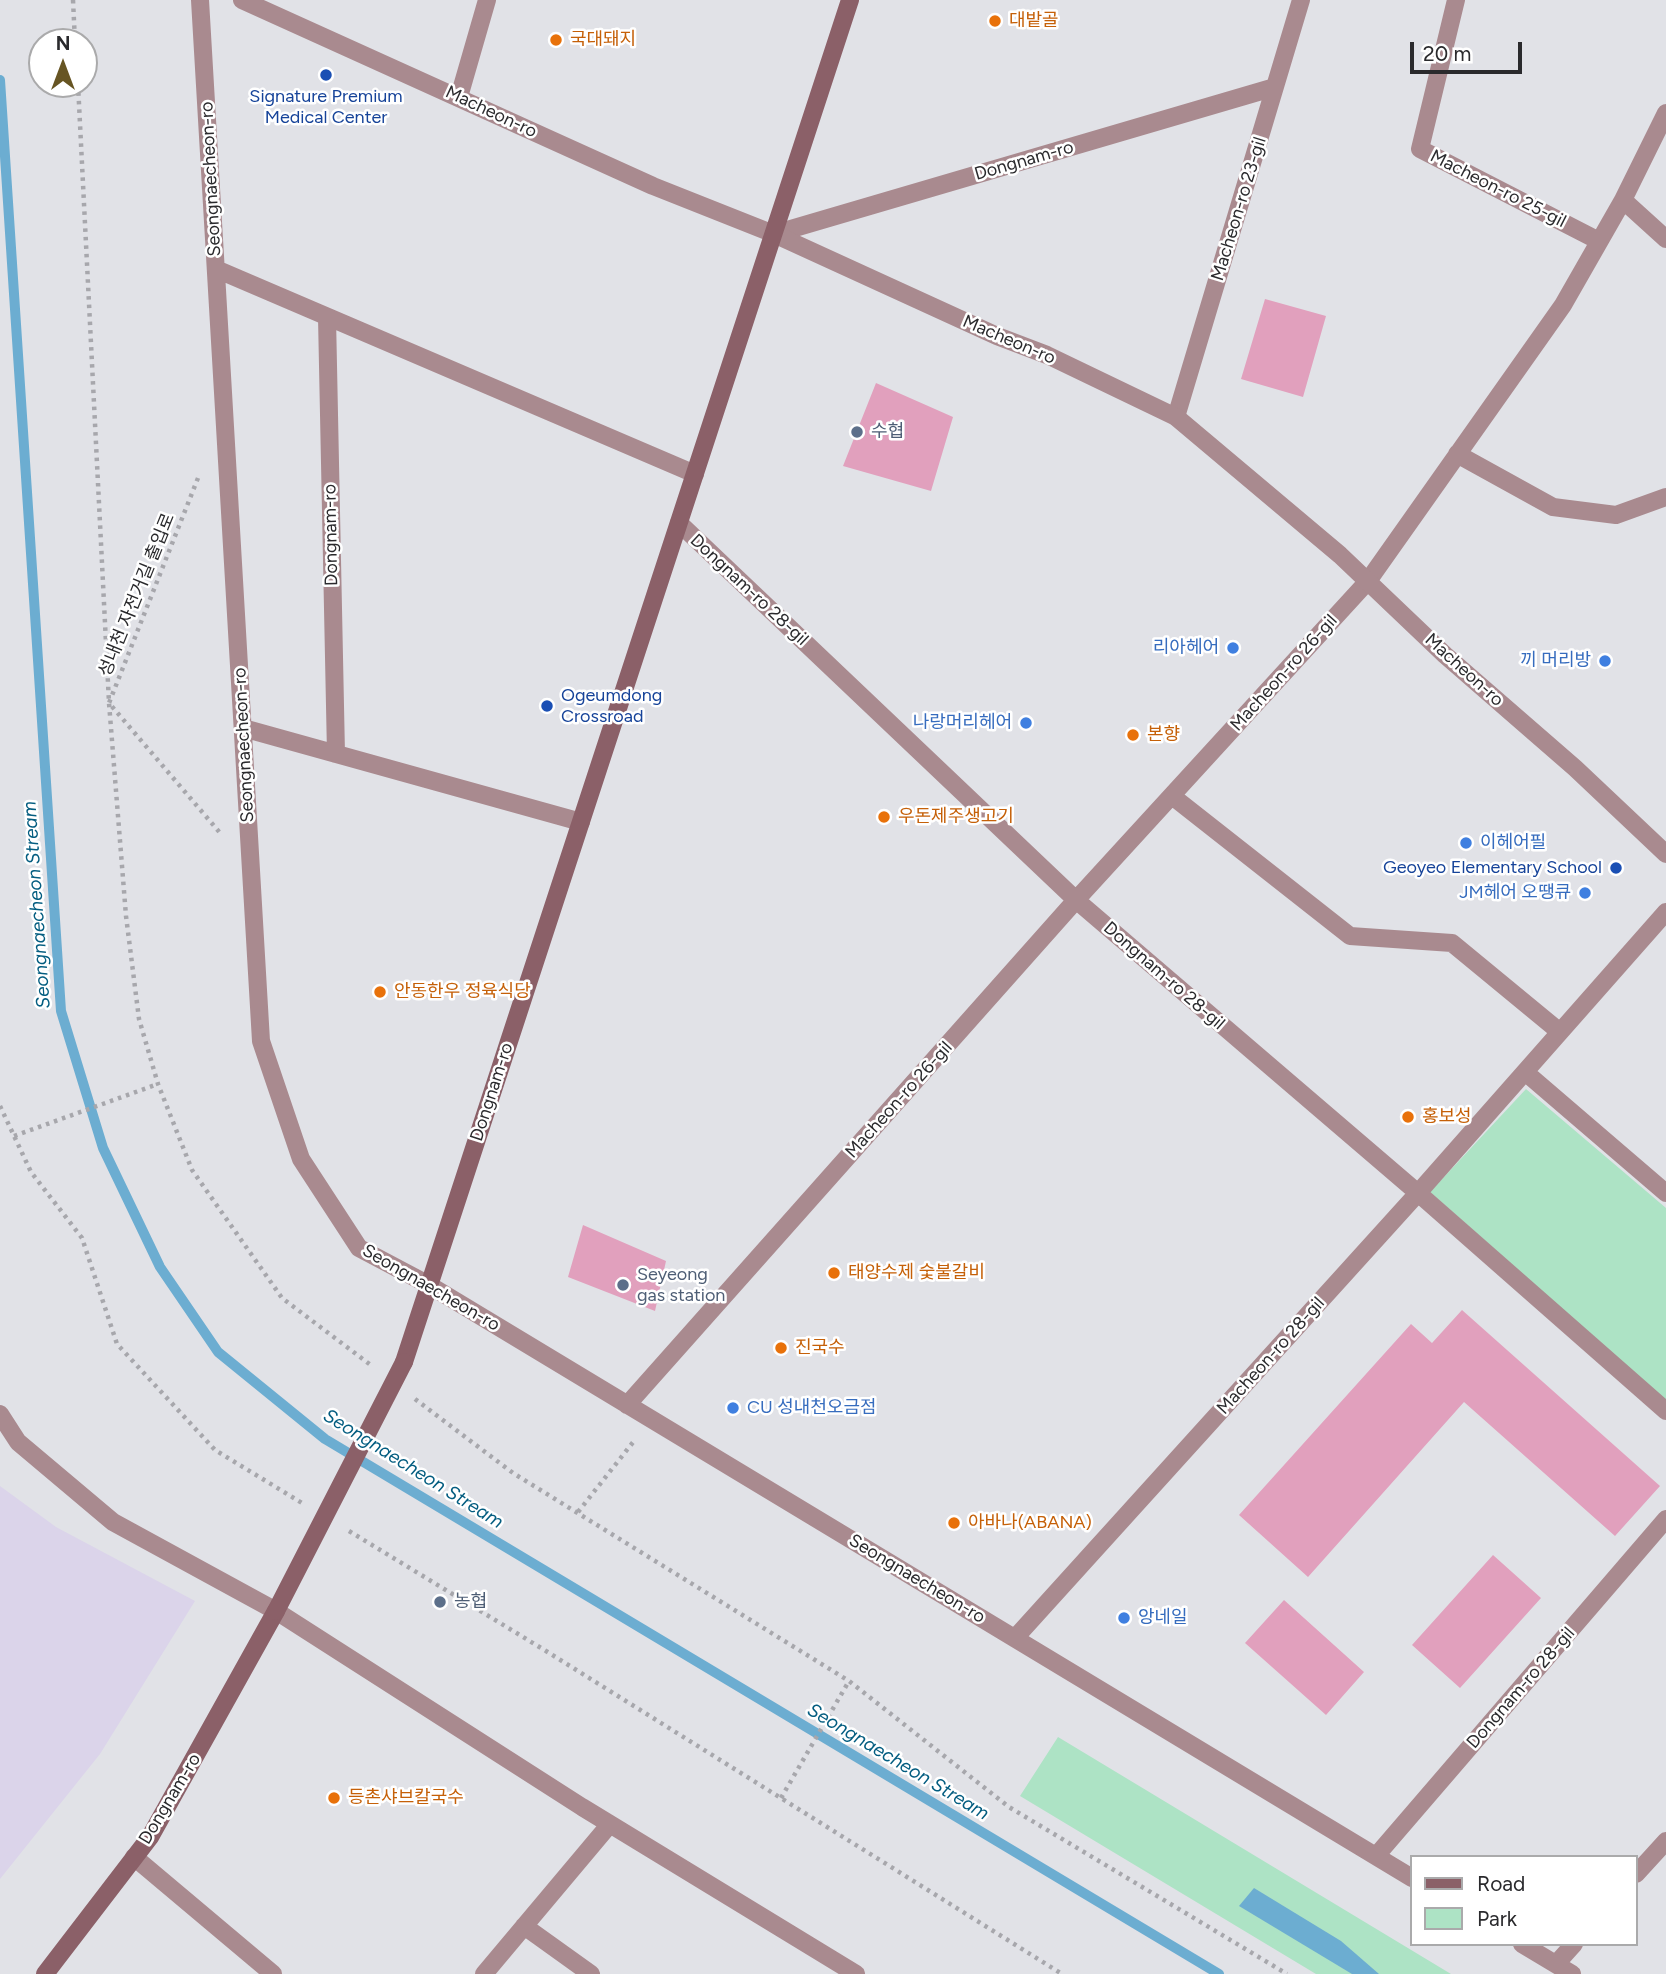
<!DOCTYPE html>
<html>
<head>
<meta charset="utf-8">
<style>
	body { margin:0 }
	#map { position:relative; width:1666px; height:1974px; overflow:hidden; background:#e1e2e7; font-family:Figtree,sans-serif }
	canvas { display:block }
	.legend { position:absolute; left:1410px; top:1855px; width:228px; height:91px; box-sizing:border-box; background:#fff; border:2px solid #aaaaab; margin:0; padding:9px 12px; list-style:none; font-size:21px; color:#2a2a2d }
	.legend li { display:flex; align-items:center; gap:14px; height:35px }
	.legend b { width:35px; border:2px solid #aaaaab }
	.north { position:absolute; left:28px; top:28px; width:70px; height:70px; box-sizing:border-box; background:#fff; border:2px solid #aaaaab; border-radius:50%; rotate:0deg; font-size:19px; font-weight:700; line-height:28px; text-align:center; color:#2a2a2d }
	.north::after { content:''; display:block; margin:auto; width:24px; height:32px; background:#675523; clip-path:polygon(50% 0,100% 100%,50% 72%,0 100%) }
	.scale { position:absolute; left:1410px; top:42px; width:112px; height:32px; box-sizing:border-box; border:4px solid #2a2a2d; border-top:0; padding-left:9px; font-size:21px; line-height:24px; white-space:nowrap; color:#2a2a2d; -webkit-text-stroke:5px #fff; paint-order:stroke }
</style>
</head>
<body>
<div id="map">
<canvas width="1666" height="1974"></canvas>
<ul class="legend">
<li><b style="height:9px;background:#8b6068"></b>Road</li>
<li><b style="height:19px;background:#ade3c5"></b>Park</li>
</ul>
<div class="north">N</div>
<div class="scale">20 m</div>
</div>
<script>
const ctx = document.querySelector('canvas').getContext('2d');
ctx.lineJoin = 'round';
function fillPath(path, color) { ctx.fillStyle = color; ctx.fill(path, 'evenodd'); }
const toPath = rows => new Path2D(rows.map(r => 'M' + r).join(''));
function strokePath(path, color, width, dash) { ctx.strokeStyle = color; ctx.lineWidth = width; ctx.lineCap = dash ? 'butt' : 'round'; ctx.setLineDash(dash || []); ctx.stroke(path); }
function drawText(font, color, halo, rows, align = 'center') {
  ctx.font = font + ' Figtree,"Noto Sans KR",sans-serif'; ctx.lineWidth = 5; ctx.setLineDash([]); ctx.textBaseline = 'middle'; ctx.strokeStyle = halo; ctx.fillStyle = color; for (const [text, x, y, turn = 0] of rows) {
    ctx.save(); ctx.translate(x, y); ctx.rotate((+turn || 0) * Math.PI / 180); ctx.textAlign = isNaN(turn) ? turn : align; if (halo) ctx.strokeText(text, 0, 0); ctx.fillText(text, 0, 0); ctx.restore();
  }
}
const education = toPath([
	[0,1486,56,1527,195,1601,100,1754,0,1879]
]);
const green = toPath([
	[1526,1089,1666,1208,1666,1401,1430,1192],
	[1058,1737,1451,1974,1316,1974,1020,1796]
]);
const water = toPath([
	[1254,1888,1341,1941,1379,1974,1352,1974,1239,1906]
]);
const stream = toPath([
	[0,80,61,1011,103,1148,160,1267,218,1352,325,1439,1219,1974]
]);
const building = toPath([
	[1265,299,1326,316,1303,397,1241,379],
	[876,383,953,417,931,491,843,466],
	[583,1225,666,1261,655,1311,568,1277],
	[1462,1310,1660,1486,1615,1536,1464,1402,1308,1577,1239,1515,1411,1324,1432,1343],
	[1493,1555,1541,1598,1460,1688,1412,1645],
	[1284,1600,1364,1672,1326,1715,1245,1643]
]);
const path = toPath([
	[73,0,75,42],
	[78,84,109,703,126,916,139,1019,158,1084,192,1170,282,1298,372,1366],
	[198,478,109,703,221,834],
	[0,1106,31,1172,82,1238,117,1344,215,1450,302,1503],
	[14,1136,158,1084],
	[415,1399,513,1473,849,1681,1009,1807,1287,1974],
	[578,1512,634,1441],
	[349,1531,546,1651,1062,1974],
	[781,1798,849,1681]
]);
const minor = toPath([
	[200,0,261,1041,301,1159,359,1248,429,1285,1412,1878],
	[1456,0,1420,149,1599,241],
	[459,97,487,0],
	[1623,200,1666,239],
	[774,234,1275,87],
	[216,269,695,474],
	[327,317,336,754],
	[1176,417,1301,0],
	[1457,454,1553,507,1616,515,1666,497],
	[679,523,1076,900,1418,1193,1666,1411],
	[243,728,581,822],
	[1172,796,1350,936,1452,943,1560,1032],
	[1525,1072,1666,1193],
	[627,1405,1076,900,1368,581,1563,305,1623,200,1666,113],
	[0,1414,18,1442,113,1522,276,1611,582,1807,856,1974],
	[1015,1638,1418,1193,1666,912],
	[1376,1856,1666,1519],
	[134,1857,273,1974],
	[1636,1874,1666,1841],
	[524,1926,591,1974],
	[1522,1944,1572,1974],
	[1556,1964,1574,1944],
	[484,1974,610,1824]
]);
const tertiary = toPath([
	[242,0,653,186,774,234,997,336,1047,355,1176,417,1340,555,1445,655,1575,768,1666,854]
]);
const secondary = toPath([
	[404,1362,850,0],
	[45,1974,150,1837,276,1611]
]);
const secondaryBridge = toPath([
	[276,1611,404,1362]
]);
const markers = [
	[995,21,7,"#e8710a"],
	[556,40,7,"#e8710a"],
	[326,75,7,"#1a4fb4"],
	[857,432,7,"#5c6f8a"],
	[1233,648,7,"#3f7fe0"],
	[1605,661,7,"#3f7fe0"],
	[547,706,7,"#1a4fb4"],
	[1026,723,7,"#3f7fe0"],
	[1133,735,7,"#e8710a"],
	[884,817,7,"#e8710a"],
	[1466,843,7,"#3f7fe0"],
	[1616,868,7,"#1a4fb4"],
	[1585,893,7,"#3f7fe0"],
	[380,992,7,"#e8710a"],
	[1408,1117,7,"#e8710a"],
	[834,1273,7,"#e8710a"],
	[623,1285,7,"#5c6f8a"],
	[781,1348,7,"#e8710a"],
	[733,1408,7,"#3f7fe0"],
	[954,1523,7,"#e8710a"],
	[440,1602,7,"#5c6f8a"],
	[1124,1618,7,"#3f7fe0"],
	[334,1798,7,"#e8710a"]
];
const foodNames = [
	["대밭골",1009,21],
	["국대돼지",570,40],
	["본향",1147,735],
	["우돈제주생고기",898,817],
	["안동한우 정육식당",394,992],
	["홍보성",1422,1117],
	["태양수제 숯불갈비",848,1273],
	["진국수",795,1348],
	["아바나(ABANA)",968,1523],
	["등촌샤브칼국수",348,1798]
];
const transitNames = [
	["Signature Premium",326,97],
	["Medical Center",326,118],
	["Ogeumdong",561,696,"left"],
	["Crossroad",561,717,"left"],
	["Geoyeo Elementary School",1602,868,"right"]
];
const streetNames = [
	["Macheon-ro",491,112,25],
	["Dongnam-ro",1024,161,-16],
	["Seongnaecheon-ro",211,179,-93],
	["Macheon-ro 25-gil",1498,189,27],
	["Macheon-ro 23-gil",1239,209,-73],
	["Macheon-ro",1009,340,23],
	["Dongnam-ro",331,535,-91],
	["Dongnam-ro 28-gil",749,590,43],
	["성내천 자전거길 출입로",137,595,-68],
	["Macheon-ro",1464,670,42],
	["Macheon-ro 26-gil",1284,673,-48],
	["Seongnaecheon-ro",244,745,-93],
	["Dongnam-ro 28-gil",1164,976,41],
	["Dongnam-ro",492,1092,-72],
	["Macheon-ro 26-gil",899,1100,-48],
	["Seongnaecheon-ro",431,1288,30],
	["Macheon-ro 28-gil",1271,1356,-48],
	["Seongnaecheon-ro",917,1579,31],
	["Dongnam-ro 28-gil",1521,1688,-49],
	["Dongnam-ro",170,1799,-59]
];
const serviceNames = [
	["수협",871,432],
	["Seyeong",637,1275],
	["gas station",637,1296],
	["농협",454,1602]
];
const shopNames = [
	["리아헤어",1219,648],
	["끼 머리방",1591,661],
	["나랑머리헤어",1012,723],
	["이헤어필",1480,843,"left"],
	["JM헤어 오땡큐",1571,893],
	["CU 성내천오금점",747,1408,"left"],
	["앙네일",1138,1618,"left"]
];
const waterNames = [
	["Seongnaecheon Stream",37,905,-94],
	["Seongnaecheon Stream",413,1469,32],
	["Seongnaecheon Stream",898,1762,31]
];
fillPath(education, '#dbd4ea');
fillPath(green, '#ade3c5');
fillPath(water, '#6cadd1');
strokePath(stream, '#6cadd1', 10);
fillPath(building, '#e1a0bd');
strokePath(path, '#a7a7ac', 4.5, [3.5, 5]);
strokePath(minor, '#a98a8f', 18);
strokePath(tertiary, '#a98a8f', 18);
strokePath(secondary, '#8b6068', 18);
strokePath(secondaryBridge, '#8b6068', 18);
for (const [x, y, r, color] of markers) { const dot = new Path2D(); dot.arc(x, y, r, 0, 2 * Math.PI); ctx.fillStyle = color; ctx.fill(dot); strokePath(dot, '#fff', 2.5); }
drawText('18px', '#c56008', '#fff', foodNames, 'left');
drawText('18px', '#164399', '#fff', transitNames);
drawText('18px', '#2a2a2d', '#fff', streetNames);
drawText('18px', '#4e5e75', '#fff', serviceNames, 'left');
drawText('18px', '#366cbe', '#fff', shopNames, 'right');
drawText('italic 19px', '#045d80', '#fff', waterNames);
</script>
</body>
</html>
